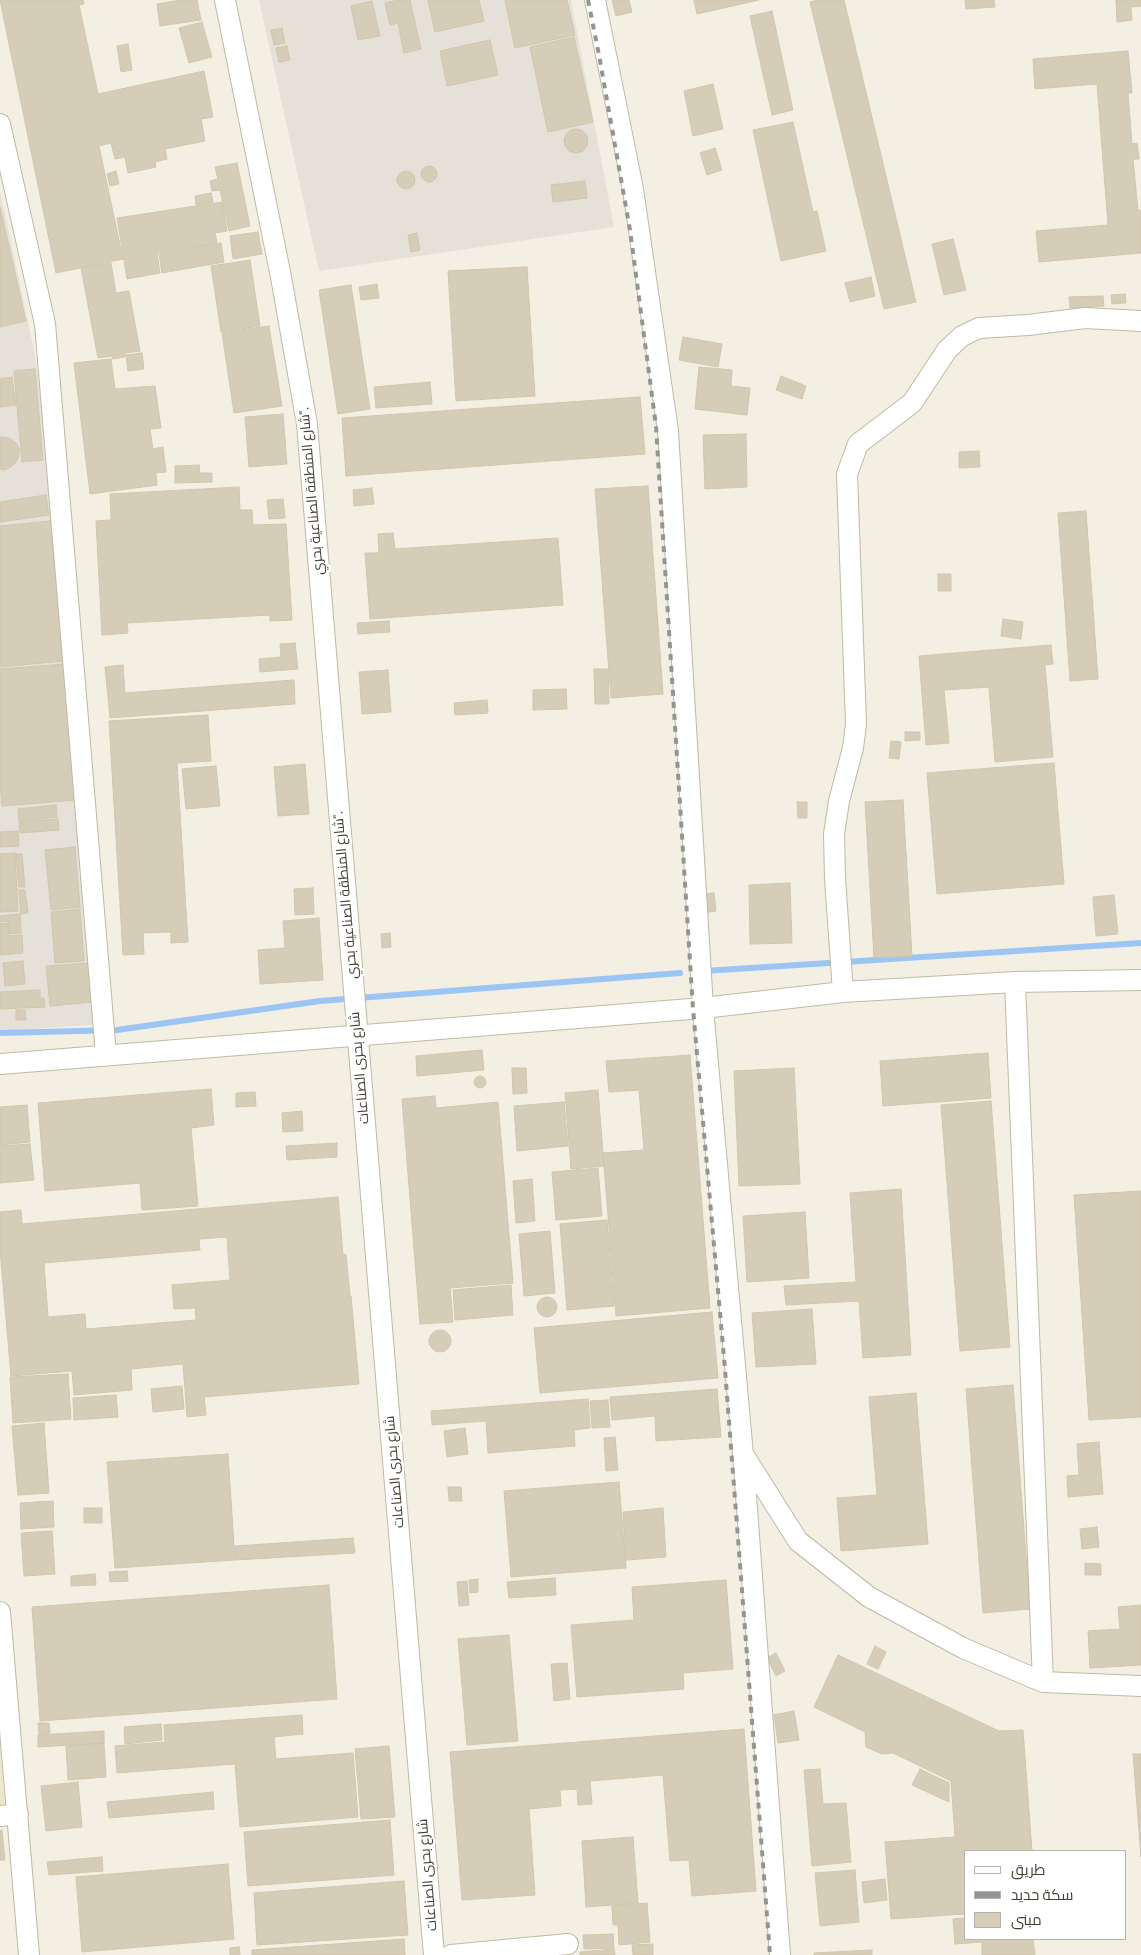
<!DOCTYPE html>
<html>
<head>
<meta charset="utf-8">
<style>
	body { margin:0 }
	#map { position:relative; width:1141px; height:1955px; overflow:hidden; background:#f3f0e3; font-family:Barlow,Cairo,sans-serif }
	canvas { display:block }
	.legend { position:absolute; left:964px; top:1850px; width:162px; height:90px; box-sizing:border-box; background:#fff; border:1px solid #b5b3ad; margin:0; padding:6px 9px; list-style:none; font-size:15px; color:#454033 }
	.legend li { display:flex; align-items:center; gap:10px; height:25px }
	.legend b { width:25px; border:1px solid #b5b3ad }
</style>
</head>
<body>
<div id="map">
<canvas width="1141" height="1955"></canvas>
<ul class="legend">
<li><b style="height:6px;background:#fff"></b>طريق</li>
<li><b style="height:6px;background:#949494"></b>سكة حديد</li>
<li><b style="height:14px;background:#d5cdb8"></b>مبنى</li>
</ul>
</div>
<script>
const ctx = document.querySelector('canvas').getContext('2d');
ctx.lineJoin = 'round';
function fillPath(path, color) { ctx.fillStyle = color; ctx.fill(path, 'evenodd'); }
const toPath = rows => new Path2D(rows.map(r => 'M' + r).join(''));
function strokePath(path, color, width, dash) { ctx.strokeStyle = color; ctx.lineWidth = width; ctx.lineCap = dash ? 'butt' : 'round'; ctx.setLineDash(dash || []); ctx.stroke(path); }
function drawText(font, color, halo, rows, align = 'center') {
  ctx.font = font + ' Barlow,Cairo,sans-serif'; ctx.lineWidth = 5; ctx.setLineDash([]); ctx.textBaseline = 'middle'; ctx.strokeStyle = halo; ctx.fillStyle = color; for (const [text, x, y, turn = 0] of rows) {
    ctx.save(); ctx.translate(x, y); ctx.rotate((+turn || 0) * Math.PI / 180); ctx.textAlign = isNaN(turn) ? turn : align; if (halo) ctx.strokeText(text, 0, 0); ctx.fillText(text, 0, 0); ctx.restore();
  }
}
const industrial = toPath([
	[259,0,571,0,614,227,319,271],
	[0,191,35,355,60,527,106,1024,0,1031]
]);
const education = toPath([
	[0,1743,5,1806,0,1807]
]);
const stream = toPath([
	[704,971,1141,943],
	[0,1033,117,1030,320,1001,680,973]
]);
const building = toPath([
	[0,0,83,0,84,4,79,5,98,94,204,71,213,117,201,119,205,141,165,149,167,159,155,162,156,167,128,173,125,157,115,159,111,143,99,146,123,259,56,273,0,0],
	[181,0,197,0,201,20,160,26,157,4,181,0],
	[410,0,421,49,404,53,398,23,390,25,385,3,398,0,410,0],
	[428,0,479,0,484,21,435,32,428,0],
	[505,0,567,0,575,35,515,48,505,0],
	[612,0,629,0,632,12,616,16,612,0],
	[694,0,759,0,697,14,694,0],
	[818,0,844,0,916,302,884,309,810,2,818,0],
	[965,0,994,0,995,7,966,9,965,0],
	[1116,0,1141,0,1141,6,1131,7,1132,20,1117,22,1116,0],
	[372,1,380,36,358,40,351,6,372,1],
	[772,11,793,110,772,115,750,16,772,11],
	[202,22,212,57,189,63,179,28,202,22],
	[282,28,285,43,274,45,271,30,282,28],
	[574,37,593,122,548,132,530,47,574,37],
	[490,40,498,75,447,86,440,51,490,40],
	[128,44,132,70,121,72,117,46,128,44],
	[287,46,290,60,279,62,276,48,287,46],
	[1128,51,1132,93,1128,93,1132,144,1137,143,1139,159,1133,159,1138,211,1141,210,1141,253,1039,262,1036,231,1108,225,1097,84,1035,89,1033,59,1128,51],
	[713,84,723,129,693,136,684,91,713,84],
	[793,122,813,212,817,211,826,251,781,261,753,130,793,122],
	'564 141a12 12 0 1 1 24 0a12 12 0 1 1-24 0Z',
	[715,148,722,170,707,175,700,153,715,148],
	[237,163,250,226,229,231,220,190,212,191,210,181,218,179,215,167,237,163],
	'421 174a8 8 0 1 1 16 0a8 8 0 1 1-16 0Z',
	[116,171,119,184,110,186,107,174,116,171],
	'397 180a9 9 0 1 1 18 0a9 9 0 1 1-18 0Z',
	[585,181,587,198,553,202,551,185,585,181],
	[211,193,213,202,196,205,195,196,211,193],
	[222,202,227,231,215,233,217,243,157,253,160,273,127,279,117,218,222,202],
	[0,207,26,321,0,327,0,207],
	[258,232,262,254,233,259,230,236,258,232],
	[417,233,420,250,411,252,408,235,417,233],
	[953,239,966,290,944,295,932,244,953,239],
	[221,243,224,262,162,273,159,254,221,243],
	[250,260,260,326,221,332,211,266,250,260],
	[111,263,116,293,129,291,140,351,125,353,125,357,113,359,112,356,98,358,81,268,111,263],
	[527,267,535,396,456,401,448,271,527,267],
	[871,277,875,296,850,302,845,283,871,277],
	[377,284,379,298,361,300,359,287,377,284],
	[351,285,370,409,338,414,319,290,351,285],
	[1125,294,1126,303,1112,304,1111,295,1125,294],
	[1103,296,1104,306,1070,308,1069,297,1103,296],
	[269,326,282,406,234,413,222,333,269,326],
	[683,337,722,344,718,367,679,360,683,337],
	[142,353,144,369,128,371,126,355,142,353],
	[111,359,115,389,155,386,161,428,150,429,153,449,163,447,166,472,156,473,157,485,90,494,74,363,111,359],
	[699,367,732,370,731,386,750,388,747,415,695,409,699,367],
	[35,369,43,460,22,462,14,371,35,369],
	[781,376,806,386,802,399,776,390,781,376],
	[12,377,16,405,0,407,0,379,12,377],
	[430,382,432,404,376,408,374,387,430,382],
	[640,397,645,454,346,476,342,418,640,397],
	[283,414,287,464,249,467,245,417,283,414],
	[746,434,747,487,705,489,703,435,746,434],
	[0,437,9,438,15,442,19,448,19,456,16,462,11,467,4,470,0,469,0,437],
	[979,451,980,467,959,468,959,452,979,451],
	[199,465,200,473,212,473,212,482,175,483,175,466,199,465],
	[648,486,663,694,611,698,595,489,648,486],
	[239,487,240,510,252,510,253,525,286,524,292,620,270,621,270,615,127,623,128,633,102,635,96,521,111,520,110,494,239,487],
	[372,488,374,504,354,506,353,490,372,488],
	[46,495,49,515,0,522,0,502,46,495],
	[283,499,285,518,269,519,267,500,283,499],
	[1086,511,1098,679,1070,681,1058,513,1086,511],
	[51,521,64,661,0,667,0,526,51,521],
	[393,533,395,549,558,538,563,605,370,619,365,553,379,553,378,534,393,533],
	[938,574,951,574,951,591,938,591,938,574],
	[1003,619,1023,622,1021,639,1001,636,1003,619],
	[389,621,390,632,358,634,357,623,389,621],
	[295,643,298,669,260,672,259,659,281,657,280,644,295,643],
	[1051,645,1053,664,1045,665,1053,757,995,762,989,687,944,690,949,743,926,745,919,656,1051,645],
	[65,664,75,800,2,806,0,783,0,669,65,664],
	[123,665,125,693,294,680,295,704,110,718,105,667,123,665],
	[594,669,608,669,609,704,595,704,594,669],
	[388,670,391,712,362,714,359,672,388,670],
	[566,689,567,709,533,710,533,690,566,689],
	[487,700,488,713,455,715,454,703,487,700],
	[208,715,211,761,177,763,188,942,171,943,171,932,143,933,144,954,123,955,109,721,208,715],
	[905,732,920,732,920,740,905,741,905,732],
	[891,741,901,742,899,759,889,758,891,741],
	[1054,763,1064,884,937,894,927,773,1054,763],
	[305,764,309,814,278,816,274,767,305,764],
	[216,766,220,806,186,809,182,769,216,766],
	[903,800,912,956,874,958,865,802,903,800],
	[797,802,807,802,807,818,798,818,797,802],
	[56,805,57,817,19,821,18,809,56,805],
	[58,819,59,830,20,833,19,822,58,819],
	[18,831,19,846,0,847,0,832,18,831],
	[75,847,80,907,51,910,45,850,75,847],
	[15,853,18,911,0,912,0,854,15,853],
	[16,854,22,854,25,887,19,887,16,854],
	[790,883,792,943,750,944,749,885,790,883],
	[313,888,314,914,295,915,294,889,313,888],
	[19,890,25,890,28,913,21,914,19,890],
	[714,893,716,911,703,913,701,894,714,893],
	[1114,895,1118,934,1096,936,1093,897,1114,895],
	[80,909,84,961,55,963,51,912,80,909],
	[20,914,21,933,10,934,9,921,0,922,0,916,20,914],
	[319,918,323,980,260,984,258,950,285,948,283,921,319,918],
	[8,923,9,936,22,935,23,953,0,955,0,924,8,923],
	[390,933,391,947,382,948,381,934,390,933],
	[23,961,25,984,5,986,3,963,23,961],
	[89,963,93,1002,50,1006,46,966,89,963],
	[40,990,40,998,44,998,45,1007,0,1009,0,992,40,990],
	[16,1010,25,1010,26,1020,16,1020,16,1010],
	[482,1050,484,1070,417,1076,416,1056,482,1050],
	[988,1053,991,1098,883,1106,880,1061,988,1053],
	[690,1055,710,1308,616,1316,603,1153,644,1150,639,1090,609,1092,606,1061,690,1055],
	[512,1068,526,1068,527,1093,513,1094,512,1068],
	[794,1068,800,1184,739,1186,734,1071,794,1068],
	'474 1082a6 6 0 1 1 12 0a6 6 0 1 1-12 0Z',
	[211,1089,214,1125,191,1128,198,1206,142,1210,140,1183,45,1191,38,1103,211,1089],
	[598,1090,604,1166,571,1169,565,1093,598,1090],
	[255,1092,256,1106,236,1107,236,1093,255,1092],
	[435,1096,436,1108,498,1102,513,1283,450,1288,453,1322,420,1324,402,1099,435,1096],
	[991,1101,1010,1347,960,1351,941,1105,991,1101],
	[564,1102,568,1146,517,1151,514,1106,564,1102],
	[27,1105,30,1142,0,1145,0,1107,27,1105],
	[302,1111,303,1131,283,1132,282,1113,302,1111],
	[337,1143,337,1157,287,1160,286,1146,337,1143],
	[30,1144,34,1180,0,1183,0,1146,30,1144],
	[598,1168,602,1216,556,1220,552,1172,598,1168],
	[532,1179,535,1221,516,1223,513,1181,532,1179],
	[901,1189,911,1355,863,1358,859,1301,786,1305,784,1286,856,1282,850,1193,901,1189],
	[1141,1191,1141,1417,1089,1420,1074,1195,1141,1191],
	[338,1197,343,1255,346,1254,350,1296,351,1296,359,1384,204,1397,206,1415,187,1417,183,1364,131,1369,132,1390,74,1395,72,1371,11,1376,0,1250,0,1212,21,1210,22,1224,338,1197],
	[227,1237,230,1280,172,1285,174,1309,195,1308,196,1320,86,1329,85,1314,48,1317,44,1263,200,1250,199,1239,227,1237],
	[805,1212,809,1278,747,1282,743,1216,805,1212],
	[607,1220,614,1306,567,1310,560,1224,607,1220],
	[550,1231,555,1293,524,1296,519,1234,550,1231],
	[511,1285,513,1315,455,1320,453,1290,511,1285],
	'537 1307a10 10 0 1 1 20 0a10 10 0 1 1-20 0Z',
	[812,1309,816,1364,756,1367,752,1313,812,1309],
	[712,1312,718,1378,540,1393,534,1328,712,1312],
	'429 1341a11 11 0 1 1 22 0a11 11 0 1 1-22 0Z',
	[68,1374,71,1419,13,1423,10,1377,68,1374],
	[1013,1385,1030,1609,983,1613,966,1389,1013,1385],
	[182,1386,184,1409,153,1412,151,1389,182,1386],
	[717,1389,721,1437,656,1441,655,1416,612,1420,610,1397,717,1389],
	[916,1393,928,1544,841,1551,837,1498,877,1495,869,1397,916,1393],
	[116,1395,118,1417,74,1420,73,1398,116,1395],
	[588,1399,590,1428,574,1430,575,1446,488,1453,486,1421,432,1425,431,1411,588,1399],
	[608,1400,610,1427,592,1428,590,1401,608,1400],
	[44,1423,49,1493,18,1495,12,1426,44,1423],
	[465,1428,468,1454,447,1457,444,1431,465,1428],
	[615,1437,618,1470,606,1471,604,1438,615,1437],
	[1099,1442,1103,1494,1068,1497,1067,1476,1079,1475,1077,1444,1099,1442],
	[228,1454,235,1560,115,1568,107,1462,228,1454],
	[619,1482,626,1568,511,1577,504,1491,619,1482],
	[448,1487,461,1487,462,1501,449,1501,448,1487],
	[53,1501,54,1527,21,1529,20,1503,53,1501],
	[84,1508,102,1508,102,1523,84,1523,84,1508],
	[663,1508,666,1557,626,1560,623,1512,663,1508],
	[1097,1527,1099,1547,1082,1549,1080,1529,1097,1527],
	[52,1531,55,1574,24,1576,21,1533,52,1531],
	[353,1538,355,1553,236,1560,235,1546,353,1538],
	[1085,1563,1101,1564,1101,1575,1085,1575,1085,1563],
	[127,1571,128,1581,110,1582,109,1572,127,1571],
	[95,1574,96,1585,71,1586,71,1576,95,1574],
	[555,1578,556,1595,509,1598,507,1582,555,1578],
	[478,1579,478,1592,470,1593,469,1580,478,1579],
	[726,1580,733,1669,683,1673,684,1689,577,1697,571,1625,634,1620,632,1587,726,1580],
	[467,1581,469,1605,459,1606,457,1582,467,1581],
	[329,1585,337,1699,40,1721,32,1607,329,1585],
	[1141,1605,1141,1665,1090,1668,1088,1631,1120,1629,1118,1607,1141,1605],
	[509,1635,518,1741,467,1745,458,1639,509,1635],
	[875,1646,886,1652,878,1669,867,1664,875,1646],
	[776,1653,785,1671,776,1676,767,1658,776,1653],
	[838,1655,999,1731,1023,1730,1032,1851,965,1851,965,1914,891,1919,885,1842,955,1837,951,1781,893,1753,882,1754,866,1747,865,1732,814,1707,838,1655],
	[567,1663,570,1699,554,1701,551,1664,567,1663],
	[794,1711,799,1740,778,1743,774,1715,794,1711],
	[302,1715,303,1734,274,1737,276,1759,353,1753,358,1817,240,1827,235,1764,117,1773,115,1746,165,1742,164,1725,302,1715],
	[38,1723,49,1723,50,1733,39,1734,38,1723],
	[161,1724,162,1740,125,1744,124,1727,161,1724],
	[744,1729,756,1891,692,1896,689,1860,670,1861,663,1775,590,1781,592,1804,578,1805,577,1789,560,1790,561,1806,529,1809,535,1895,462,1900,450,1752,744,1729],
	[104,1731,104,1743,38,1747,38,1735,104,1731],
	[104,1743,106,1777,68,1780,66,1746,104,1743],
	[389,1746,395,1817,361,1819,355,1749,389,1746],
	[1133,1754,1141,1754,1141,1857,1133,1754],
	[820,1769,823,1804,846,1803,851,1862,812,1866,804,1770,820,1769],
	[920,1769,949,1783,949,1802,912,1785,920,1769],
	[78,1782,82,1827,46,1831,41,1786,78,1782],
	[213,1792,214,1809,109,1818,107,1802,213,1792],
	[390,1820,394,1875,248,1886,244,1832,390,1820],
	[2,1830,5,1860,0,1860,0,1831,2,1830],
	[633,1837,638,1903,586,1907,582,1841,633,1837],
	[102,1857,103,1871,49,1875,47,1862,102,1857],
	[228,1864,234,1939,82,1952,76,1877,228,1864],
	[855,1870,859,1922,820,1926,815,1873,855,1870],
	[885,1879,887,1900,864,1903,862,1882,885,1879],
	[404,1881,408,1935,257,1945,254,1893,404,1881],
	[647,1903,650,1942,619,1945,618,1925,613,1925,612,1906,647,1903],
	[965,1918,965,1939,1033,1939,1035,1955,982,1955,982,1942,955,1944,953,1919,965,1918],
	[613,1934,614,1948,584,1949,583,1935,613,1934],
	[404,1939,405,1955,252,1955,252,1950,404,1939],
	[653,1944,653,1955,633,1955,632,1945,653,1944],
	[239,1947,240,1955,230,1955,230,1948,239,1947],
	[614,1949,615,1955,580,1955,580,1952,614,1949],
	[872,1950,872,1955,814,1955,814,1953,872,1950]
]);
const minor = toPath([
	[225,0,281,277,307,424,434,1955],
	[595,0,633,189,668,431,703,1008,743,1455,780,1955],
	[0,124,45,324,106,1055],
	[1015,982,1043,1682],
	[843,992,835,879,834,834,839,801,853,748,856,724,847,474,858,444,912,403,947,350,962,336,979,328,1028,325,1085,318,1141,321],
	[0,1064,703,1008,843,992,1015,982,1141,980],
	[745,1457,798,1541,869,1597,963,1648,1043,1682,1141,1686],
	[0,1612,29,1955],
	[0,1816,18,1814],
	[451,1955,568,1944]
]);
const rail = toPath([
	[588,0,599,55,630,230,656,426,693,1009,725,1369,770,1955]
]);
const streetNames = [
	["شارع المنطقة الصناعية بحري\".",311,491,-95],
	["شارع المنطقة الصناعية بحري\".",345,895,-95],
	["شارع بحرى الصناعات",359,1068,-95],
	["شارع بحرى الصناعات",394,1472,-95],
	["شارع بحرى الصناعات",427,1875,-95]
];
fillPath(industrial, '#e5e1d9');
fillPath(education, '#ede8cc');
strokePath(stream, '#9bc5f5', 6);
fillPath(building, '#d5cdb8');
strokePath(building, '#d0c6ab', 1);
strokePath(minor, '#bfb9a5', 22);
strokePath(minor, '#fff', 20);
strokePath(rail, '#949494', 4, [6, 6]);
drawText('14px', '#454033', '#fff', streetNames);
</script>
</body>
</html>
